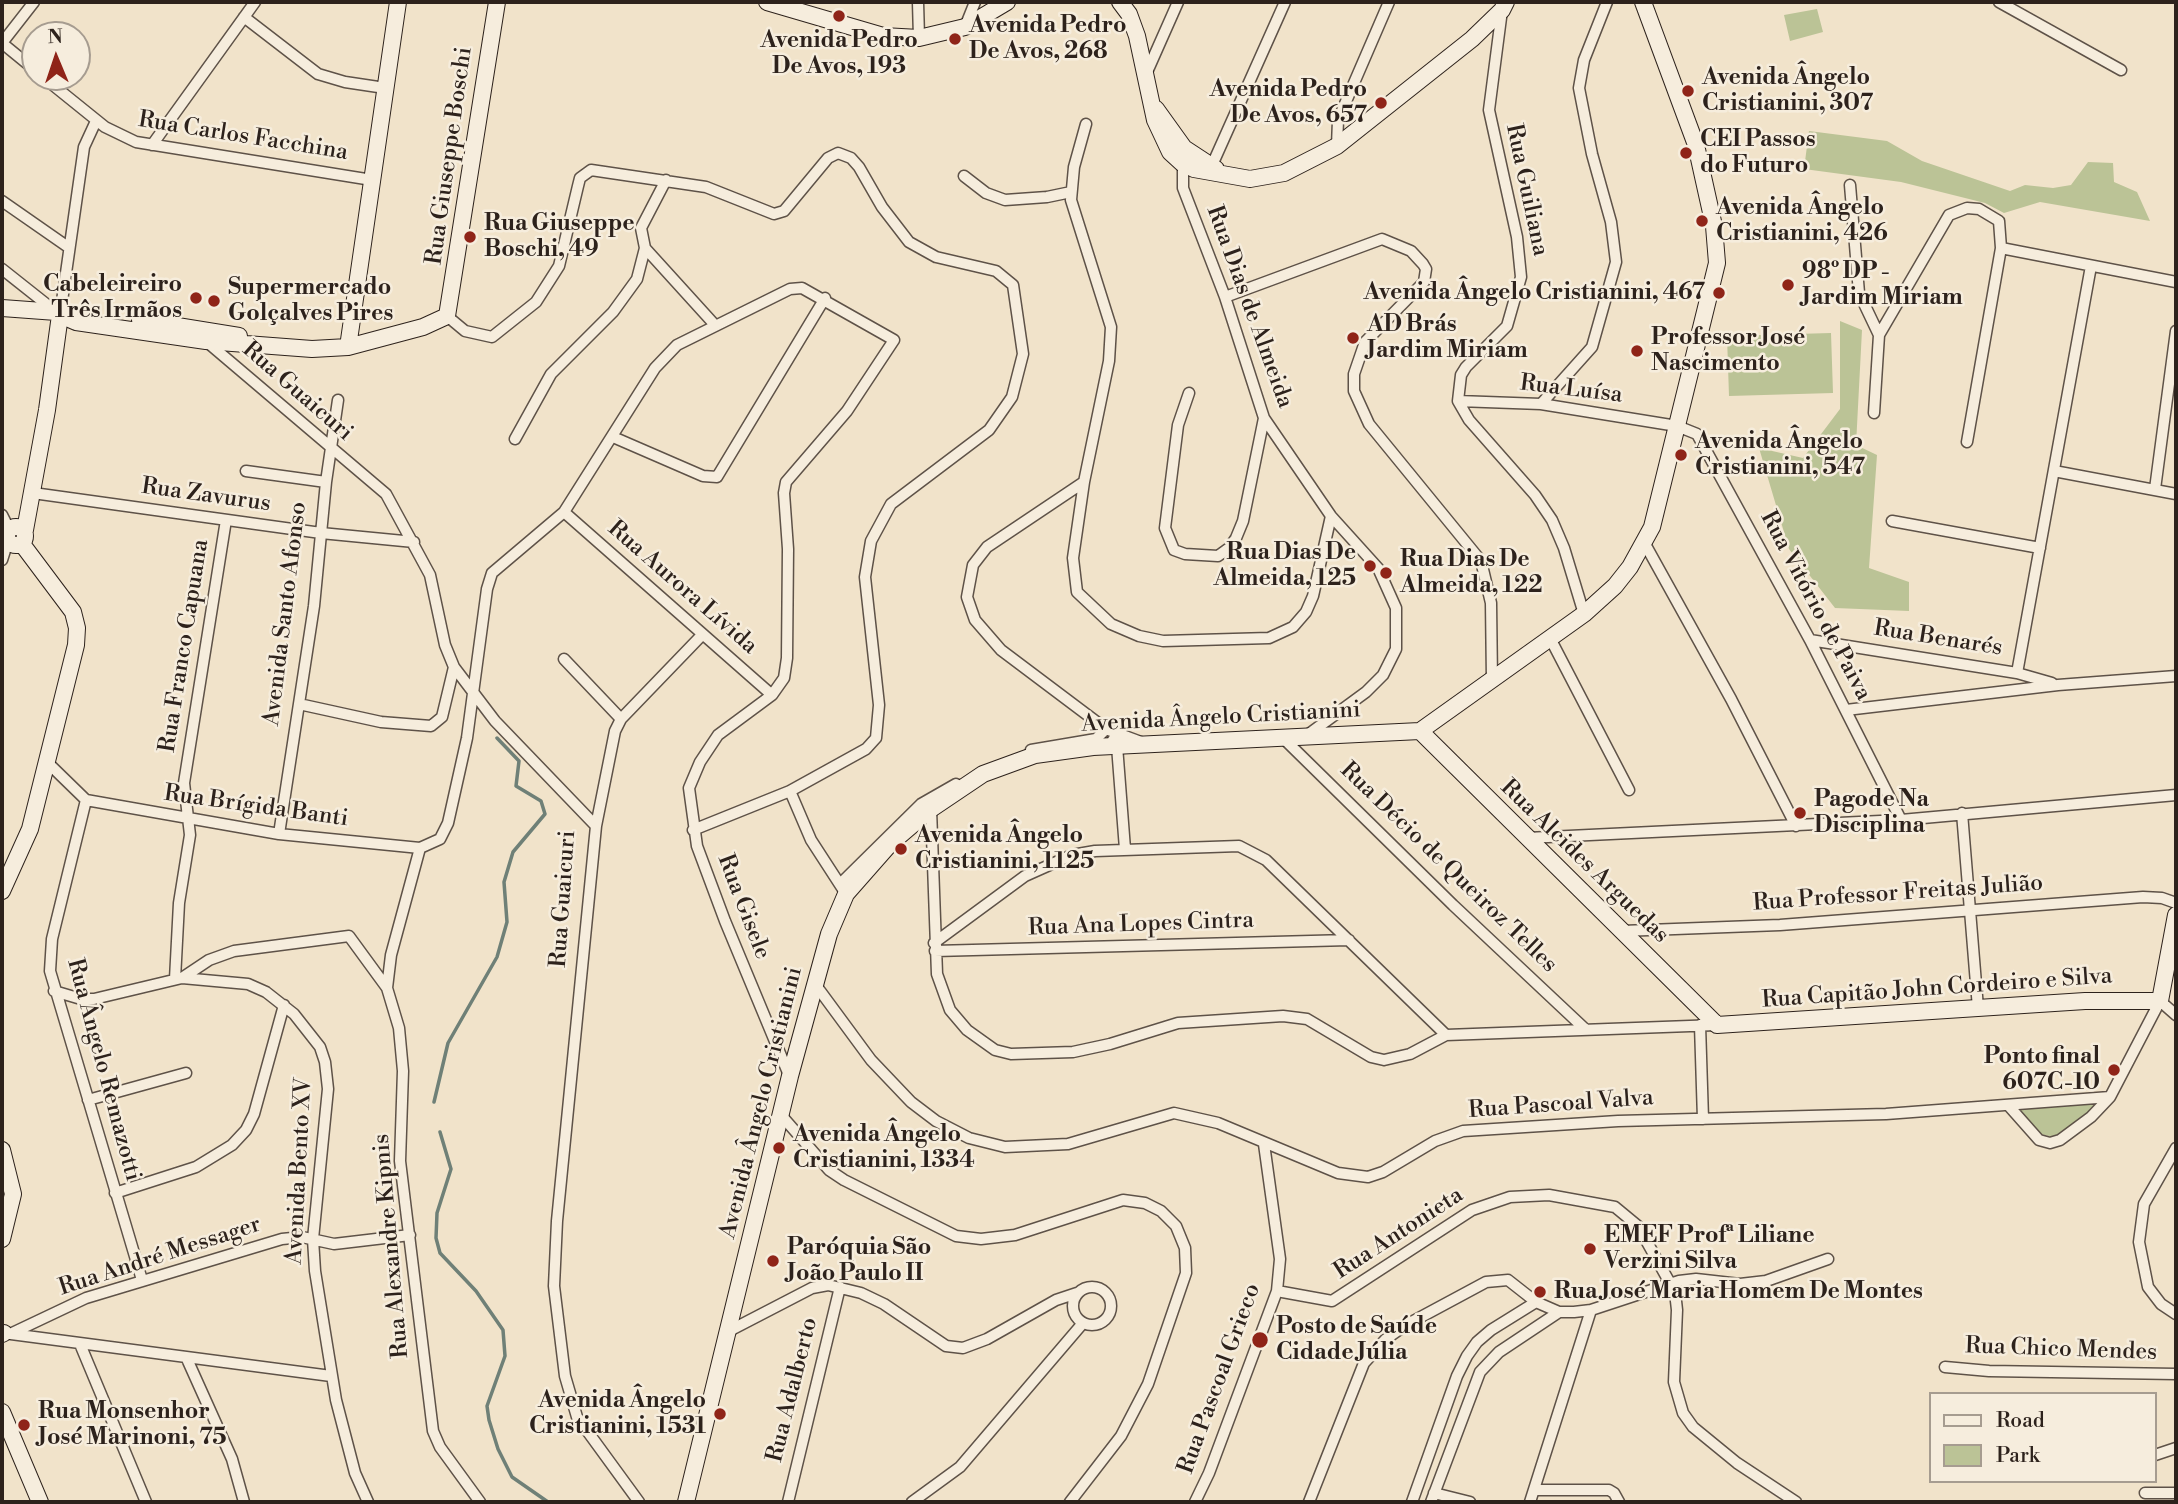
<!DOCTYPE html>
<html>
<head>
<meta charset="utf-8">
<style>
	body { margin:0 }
	#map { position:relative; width:2178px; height:1504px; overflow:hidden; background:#f1e3ca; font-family:"Libre Bodoni",serif }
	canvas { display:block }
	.frame { position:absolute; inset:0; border:4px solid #2d221c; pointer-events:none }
	.legend { position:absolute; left:1929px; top:1392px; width:228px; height:91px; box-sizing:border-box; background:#f6eddd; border:2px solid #a69c90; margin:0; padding:9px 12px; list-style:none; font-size:21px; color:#2d221c }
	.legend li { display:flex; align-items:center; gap:14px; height:35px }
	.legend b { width:35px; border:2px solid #a69c90 }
	.north { position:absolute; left:21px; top:21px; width:70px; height:70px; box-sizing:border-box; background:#f6eddd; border:2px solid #a69c90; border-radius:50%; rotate:358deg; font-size:19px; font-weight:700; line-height:28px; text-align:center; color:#2d221c }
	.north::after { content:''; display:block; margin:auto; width:24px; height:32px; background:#8f2418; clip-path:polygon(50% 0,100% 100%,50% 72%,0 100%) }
</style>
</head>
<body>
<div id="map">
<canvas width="2178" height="1504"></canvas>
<div class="frame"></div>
<ul class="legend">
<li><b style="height:9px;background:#f6eddd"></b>Road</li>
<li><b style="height:19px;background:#bbc396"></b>Park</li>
</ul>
<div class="north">N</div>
</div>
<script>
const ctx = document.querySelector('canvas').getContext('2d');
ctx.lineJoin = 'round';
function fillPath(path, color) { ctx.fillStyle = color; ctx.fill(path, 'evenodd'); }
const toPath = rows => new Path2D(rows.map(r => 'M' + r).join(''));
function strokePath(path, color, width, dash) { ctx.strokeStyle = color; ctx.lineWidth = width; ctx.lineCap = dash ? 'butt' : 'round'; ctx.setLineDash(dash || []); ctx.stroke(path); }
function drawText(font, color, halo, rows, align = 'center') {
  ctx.font = font + ' "Libre Bodoni",serif'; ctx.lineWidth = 5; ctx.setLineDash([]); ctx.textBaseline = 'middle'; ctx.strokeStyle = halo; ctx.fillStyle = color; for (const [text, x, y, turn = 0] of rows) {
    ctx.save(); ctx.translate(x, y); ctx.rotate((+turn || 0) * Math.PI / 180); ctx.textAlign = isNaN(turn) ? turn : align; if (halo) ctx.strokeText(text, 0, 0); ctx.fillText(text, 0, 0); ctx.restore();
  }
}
const green = toPath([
	[1817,9,1823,32,1790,41,1784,15],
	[1809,131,1887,141,1922,161,2010,191,2025,185,2053,188,2071,185,2088,162,2113,163,2114,182,2137,192,2150,221,2040,202,2004,213,1985,203,1901,182,1804,169],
	[1840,321,1862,330,1856,445,1877,455,1869,568,1909,582,1909,611,1835,608,1789,549,1759,448,1803,458,1840,409],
	[1831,333,1833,393,1729,396,1727,336],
	[2094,1101,2094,1108,2061,1135,2053,1137,2037,1133,2017,1106]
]);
const stream = toPath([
	[434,1102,448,1043,497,957,507,922,504,882,513,852,545,814,541,801,516,786,519,761,497,738],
	[440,1132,451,1169,437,1213,436,1238,440,1253,476,1291,503,1330,505,1356,487,1406,489,1420,498,1449,512,1477,548,1502]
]);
const street = toPath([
	[34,2,2,43,35,70],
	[918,2,919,38],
	[1999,2,2121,70],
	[1502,10,1489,110,1517,237,1521,277,1507,326,1466,367,1461,375,1458,401,1469,420,1535,495,1552,520,1564,548,1584,614],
	[244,17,318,74,345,82,385,88],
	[965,27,975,2],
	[1147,72,1178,2],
	[43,77,105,127,136,142,372,180],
	[1086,124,1074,167,1071,200,1111,327,1109,361,1084,482,987,547,973,565,967,597,975,620,1001,650,1106,729,1141,742],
	[152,145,255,2],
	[1337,146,1338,120,1389,2],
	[1183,158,1183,188,1225,297,1264,418,1331,516,1378,568,1396,608,1396,649,1383,675,1366,692,1306,736],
	[1209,172,1285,2],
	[964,176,986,193,1005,200,1047,197,1071,192],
	[1850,185,1859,293,1879,335,1874,413],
	[2,201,68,247],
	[645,248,714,324],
	[2001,248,2176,282],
	[2,269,55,311],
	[1225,297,1382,239,1411,251,1423,264,1426,269,1424,282,1365,342,1354,374,1354,391,1369,424,1481,561,1491,603,1492,681],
	[60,315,84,147,96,121],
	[447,316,465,331,492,337,536,302,559,266,578,186,580,178,591,170,706,187,774,214,784,211,828,158,838,153,851,158,859,167,882,207,909,242,936,257,996,271,1013,285,1023,354,1012,397,989,430,891,504,871,541,865,577,879,705,876,738,866,749,790,791,811,840,846,894],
	[1879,335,1949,215,1967,208,1979,209,1999,221,2001,248,1967,442],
	[207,342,386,494,430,575,445,645,454,667,495,721,596,826,557,1221,554,1286,565,1376,577,1417,639,1502],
	[1189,393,1178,425,1165,528,1174,550,1185,554,1218,556,1229,548,1236,538,1243,521,1264,418],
	[1458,401,1541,404,1677,426,1697,434,1810,640,1901,820],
	[1541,404,1592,347,1616,262,1611,222,1592,154,1579,88,1584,60,1607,2],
	[613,437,703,476,717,477,825,298],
	[515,439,551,374,613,312,637,279,645,248,641,228,666,180],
	[246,471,326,482],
	[2054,471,2176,494],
	[1084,482,1073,558,1077,592,1111,624,1139,636,1163,641,1269,638,1293,627,1306,612,1313,596,1331,516],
	[2155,489,2176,331],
	[33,493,321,533,414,542],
	[564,512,772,695],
	[2,515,9,529],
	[1892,521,2040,548],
	[1645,544,1731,699,1796,826],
	[2,560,8,541],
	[1551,640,1629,790],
	[1810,640,2017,673,2052,683],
	[564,659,621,719],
	[2017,673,2091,266],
	[299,704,381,722,431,726,442,717,454,667],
	[1846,710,2058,685,2176,676],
	[1282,737,1453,905,1585,1029],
	[1113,740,1117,746,1125,849],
	[1031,750,1096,739,1106,729],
	[47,762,86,800,52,939,50,971,142,1280],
	[86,800,279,834,420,848],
	[931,809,937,974,950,1010,967,1030,995,1050,1011,1054,1073,1052,1110,1044,1178,1023,1283,1016,1307,1019,1371,1057,1384,1060,1410,1054,1446,1035],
	[1962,813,1978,1008],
	[596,826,615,731,621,719,701,636],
	[693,830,790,791],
	[279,834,314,606,326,482,338,400],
	[1527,838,1901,820,2176,795],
	[840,884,921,804,956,784],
	[1622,931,1780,925,2143,897,2162,898,2176,903],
	[934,943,1025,876,1072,855,1095,851,1239,846,1266,860,1446,1035,1717,1025],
	[935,951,1349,940],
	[182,978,209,960,234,951,349,936,387,988,399,1028,403,1071,400,1161,433,1431,440,1447,480,1502],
	[175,979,179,903,190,835,184,783,226,520],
	[815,984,871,1060,911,1102,936,1121,969,1138,1005,1147,1068,1144,1174,1113,1218,1123,1338,1173,1368,1177,1383,1172,1435,1141,1463,1131,1618,1121,1886,1114,2110,1097],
	[387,988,391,955,420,848,440,839,448,823,467,738,487,589,492,573,564,512,655,368,677,345,790,289,802,288,894,340,847,411,786,482,784,493,788,549,787,658,784,678,772,695,718,735,700,762,689,788,697,846,725,921,789,1075],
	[54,991,81,999,94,999,182,978,248,984,266,992,294,1014,320,1047,325,1062,328,1089,313,1239,315,1271,336,1400,355,1473,368,1502],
	[1700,1025,1703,1119],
	[88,1100,186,1073],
	[2008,1105,2039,1140,2050,1143,2060,1140,2091,1117,2110,1097,2160,1001,2176,1015],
	[781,1115,829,1170,844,1180,956,1236,981,1239,1015,1235,1123,1200,1145,1203,1161,1211,1176,1226,1185,1248,1186,1273,1148,1384,1121,1436,1070,1502],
	[2176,1148,2144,1204,2139,1242,2148,1287,2161,1304,2176,1314],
	[115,1193,196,1167,232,1145,246,1130,254,1114,284,1005],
	'1073 1306a19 19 0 1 1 38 0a19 19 0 1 1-38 0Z',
	[1277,1291,1332,1301,1472,1210,1510,1197,1549,1195,1615,1207,1638,1226,1675,1292,1677,1310,1674,1382,1683,1413,1693,1427,1737,1463,1796,1502],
	[729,1331,812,1288,828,1285,861,1293,884,1304,946,1346,963,1348,987,1339,1056,1300,1077,1293],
	[10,1334,86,1298,282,1239,302,1237,334,1244,410,1235],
	[11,1334,331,1376],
	[80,1344,146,1502],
	[187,1359,232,1459,244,1502],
	[1945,1367,1989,1371,2176,1374],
	[2155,1455,2176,1448],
	[1535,1490,1609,1490,1614,1493,1619,1502],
	[1434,1493,1470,1502],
	[2145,1493,2176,1493],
	[788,1502,840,1287],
	[912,1502,960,1467,1083,1323],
	[1195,1502,1209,1473,1277,1291,1280,1259,1264,1144],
	[1309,1502,1364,1363,1386,1339,1406,1325,1486,1282,1508,1280,1536,1302,1559,1312,1574,1312,1591,1310,1679,1281,1696,1279,1740,1284,1766,1281,1828,1259],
	[1412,1502,1457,1376,1467,1356,1477,1342,1491,1330,1536,1302],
	[1431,1502,1480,1372,1499,1352,1559,1312],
	[1530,1502,1591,1310]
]);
const secondary = toPath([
	[767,2,883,36,919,38,965,27,1007,2],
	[1120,2,1129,14,1137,36,1155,120,1170,152,1182,163,1194,169,1250,179,1284,173,1337,146,1472,39,1502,10,1506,2],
	[1156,109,1184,148,1216,169],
	[2,308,70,313],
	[60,315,76,322,206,341,312,349,348,347,423,327,447,316,497,2],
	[140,320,239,336],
	[348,347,398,2],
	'7 536a9 9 0 1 1 18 0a9 9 0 1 1-18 0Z',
	[25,530,47,410,60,315],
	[1420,731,1717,1025,2085,1001,2160,1001,2176,915],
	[2,891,30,829,76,645,77,628,73,612,22,544],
	[2,1150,13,1194,2,1239],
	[2,1334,4,1333],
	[2,1412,40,1502],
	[686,1502,790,1076,829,934,846,894,890,844,931,809,983,774,1035,755,1093,747,1420,731,1584,614,1615,586,1630,567,1652,527,1717,263,1714,226,1696,145,1643,2]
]);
const markers = [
	[839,16,7,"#8f2418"],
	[955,39,7,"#8f2418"],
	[1688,91,7,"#8f2418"],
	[1381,103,7,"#8f2418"],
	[1686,153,7,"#8f2418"],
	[1702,221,7,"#8f2418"],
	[470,237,7,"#8f2418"],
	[1788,285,7,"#8f2418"],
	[1719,293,7,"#8f2418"],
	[196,298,7,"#8f2418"],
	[214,301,7,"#8f2418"],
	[1353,338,7,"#8f2418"],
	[1637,351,7,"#8f2418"],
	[1681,455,7,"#8f2418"],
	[1370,566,7,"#8f2418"],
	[1386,573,7,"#8f2418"],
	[1800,813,7,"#8f2418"],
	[901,849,7,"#8f2418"],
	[2114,1070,7,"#8f2418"],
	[779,1148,7,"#8f2418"],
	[1590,1249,7,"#8f2418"],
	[773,1261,7,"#8f2418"],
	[1540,1292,7,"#8f2418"],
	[1260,1340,9,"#8f2418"],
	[720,1414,7,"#8f2418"],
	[24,1425,7,"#8f2418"]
];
const poiNames = [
	["Avenida Pedro",969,26],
	["De Avos, 268",969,52],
	["Avenida Pedro",839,41,"center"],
	["De Avos, 193",839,67,"center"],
	["Avenida Ângelo",1702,78],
	["Cristianini, 307",1702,104],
	["Avenida Pedro",1367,90,"right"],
	["De Avos, 657",1367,116,"right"],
	["CEI Passos",1700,140],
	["do Futuro",1700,166],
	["Avenida Ângelo",1716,208],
	["Cristianini, 426",1716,234],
	["Rua Giuseppe",484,224],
	["Boschi, 49",484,250],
	["98º DP -",1802,272],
	["Jardim Miriam",1802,298],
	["Cabeleireiro",182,285,"right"],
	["Três Irmãos",182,311,"right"],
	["Supermercado",228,288],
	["Golçalves Pires",228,314],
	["Avenida Ângelo Cristianini, 467",1705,293,"right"],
	["AD Brás",1367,325],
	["Jardim Miriam",1367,351],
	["Professor José",1651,338],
	["Nascimento",1651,364],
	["Avenida Ângelo",1695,442],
	["Cristianini, 547",1695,468],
	["Rua Dias De",1356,553,"right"],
	["Almeida, 125",1356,579,"right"],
	["Rua Dias De",1400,560],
	["Almeida, 122",1400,586],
	["Pagode Na",1814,800],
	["Disciplina",1814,826],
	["Avenida Ângelo",915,836],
	["Cristianini, 1125",915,862],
	["Ponto final",2100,1057,"right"],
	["607C-10",2100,1083,"right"],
	["Avenida Ângelo",793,1135],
	["Cristianini, 1334",793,1161],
	["EMEF Profª Liliane",1604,1236],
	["Verzini Silva",1604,1262],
	["Paróquia São",787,1248],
	["João Paulo II",787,1274],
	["Rua José Maria Homem De Montes",1554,1292],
	["Posto de Saúde",1276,1327],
	["Cidade Júlia",1276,1353],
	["Avenida Ângelo",706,1401,"right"],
	["Cristianini, 1531",706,1427,"right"],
	["Rua Monsenhor",38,1412],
	["José Marinoni, 75",38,1438]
];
const streetNames = [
	["Rua Carlos Facchina",243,137,9],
	["Rua Giuseppe Boschi",450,156,-82],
	["Rua Guiliana",1526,190,78],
	["Rua Dias de Almeida",1249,307,70],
	["Rua Luísa",1571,390,7],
	["Rua Guaicuri",297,392,41],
	["Rua Zavurus",206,496,8],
	["Rua Aurora Lívida",682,588,41],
	["Rua Vitório de Paiva",1815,606,62],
	["Avenida Santo Afonso",286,614,-83],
	["Rua Benarés",1938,639,9],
	["Rua Franco Capuana",185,646,-81],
	["Avenida Ângelo Cristianini",1221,718,-3],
	["Rua Brígida Banti",256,807,8],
	["Rua Alcides Arguedas",1584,862,44],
	["Rua Décio de Queiroz Telles",1448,868,44],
	["Rua Professor Freitas Julião",1898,894,-4],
	["Rua Guaicuri",564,899,-86],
	["Rua Gisele",743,907,69],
	["Rua Ana Lopes Cintra",1141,925,-2],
	["Rua Capitão John Cordeiro e Silva",1937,989,-4],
	["Rua Ângelo Remazotti",103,1070,75],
	["Avenida Ângelo Cristianini",762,1103,-76],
	["Rua Pascoal Valva",1561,1105,-4],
	["Avenida Bento XV",300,1171,-87],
	["Rua Antonieta",1399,1234,-33],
	["Rua Alexandre Kipnis",392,1246,-95],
	["Rua André Messager",160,1257,-18],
	["Rua Chico Mendes",2061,1350,2],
	["Rua Pascoal Grieco",1220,1379,-70],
	["Rua Adalberto",793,1390,-76]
];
fillPath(green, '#bbc396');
strokePath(stream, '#6f8077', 3.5);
strokePath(street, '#5e5248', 13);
strokePath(secondary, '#2d221c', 18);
strokePath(street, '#f6eddd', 10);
strokePath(secondary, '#f6eddd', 16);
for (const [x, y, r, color] of markers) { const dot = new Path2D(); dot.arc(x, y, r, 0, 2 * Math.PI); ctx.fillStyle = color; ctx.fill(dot); strokePath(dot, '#f6eddd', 2.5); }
drawText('bold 23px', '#2d221c', '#f6eddd', poiNames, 'left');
drawText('23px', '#2d221c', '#f6eddd', streetNames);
</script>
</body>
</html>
